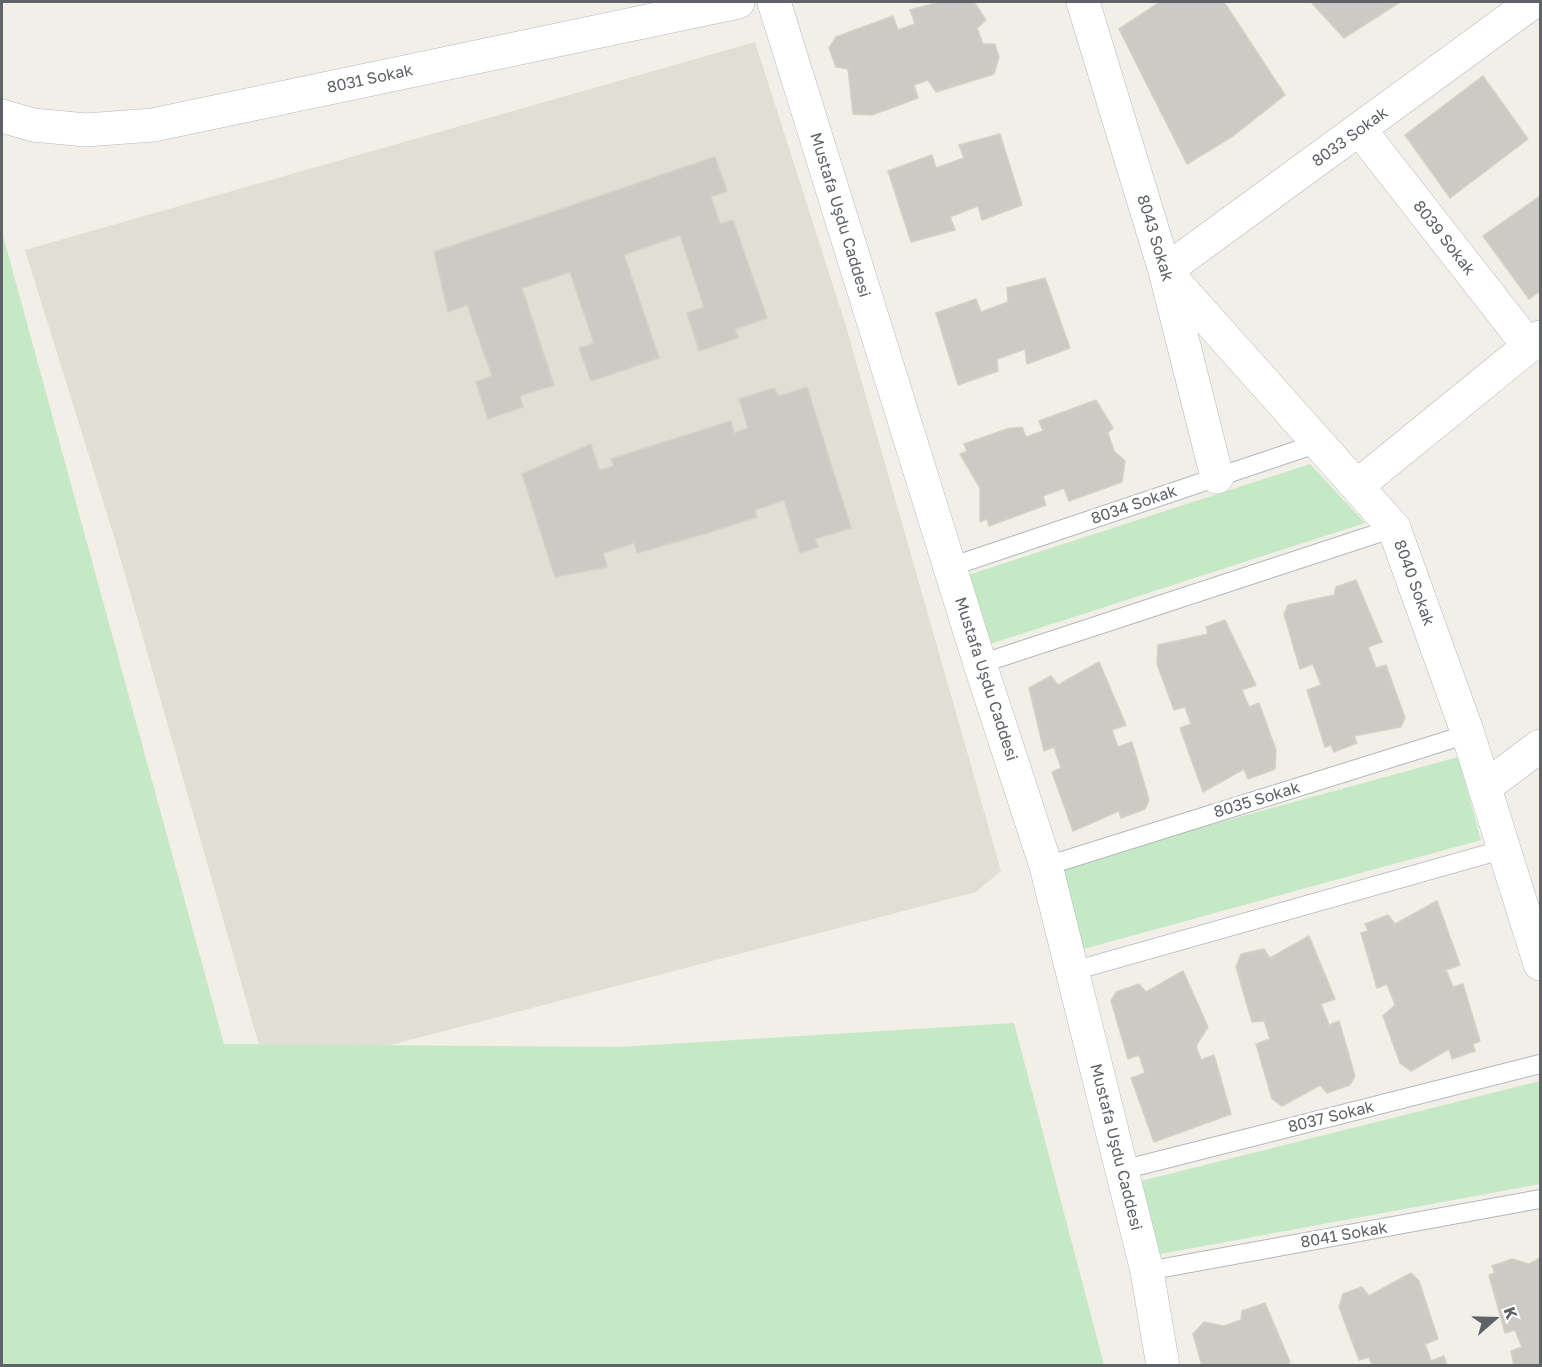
<!DOCTYPE html>
<html>
<head>
<meta charset="utf-8">
<style>
	body { margin:0 }
	#map { position:relative; width:1542px; height:1367px; overflow:hidden; background:#f1efe8; font-family:"Golos Text",sans-serif }
	canvas { display:block }
	.frame { position:absolute; inset:0; border:3px solid #5f6368; pointer-events:none }
	.north { position:absolute; left:1464px; top:1289px; width:60px; height:60px; -webkit-text-stroke:4px #fff; paint-order:stroke; rotate:70deg; font-size:16px; font-weight:700; line-height:24px; text-align:center; color:#5f6368 }
	.north::after { content:''; display:block; margin:auto; width:21px; height:27px; background:#5f6368; clip-path:polygon(50% 0,100% 100%,50% 72%,0 100%) }
</style>
</head>
<body>
<div id="map">
<canvas width="1542" height="1367"></canvas>
<div class="frame"></div>
<div class="north">K</div>
</div>
<script>
const ctx = document.querySelector('canvas').getContext('2d');
ctx.lineJoin = 'round';
function fillPath(path, color) { ctx.fillStyle = color; ctx.fill(path, 'evenodd'); }
const toPath = rows => new Path2D(rows.map(r => 'M' + r).join(''));
function strokePath(path, color, width, dash) { ctx.strokeStyle = color; ctx.lineWidth = width; ctx.lineCap = dash ? 'butt' : 'round'; ctx.setLineDash(dash || []); ctx.stroke(path); }
function drawText(font, color, halo, rows, align = 'center') {
  ctx.font = font + ' "Golos Text",sans-serif'; ctx.lineWidth = 6; ctx.setLineDash([]); ctx.textBaseline = 'middle'; ctx.strokeStyle = halo; ctx.fillStyle = color; for (const [text, x, y, turn = 0] of rows) {
    ctx.save(); ctx.translate(x, y); ctx.rotate((+turn || 0) * Math.PI / 180); ctx.textAlign = isNaN(turn) ? turn : align; if (halo) ctx.strokeText(text, 0, 0); ctx.fillText(text, 0, 0); ctx.restore();
  }
}
const education = toPath([
	[755,42,845,323,1001,871,976,892,268,1077,116,543,25,250]
]);
const green = toPath([
	[2,232,224,1044,620,1047,1014,1023,1104,1365,2,1365],
	[1310,464,1365,523,990,644,968,575],
	[1458,757,1481,840,1080,950,1057,867],
	[1540,1081,1540,1184,1155,1255,1141,1181]
]);
const building = toPath([
	[939,2,974,2,986,20,977,28,983,44,995,44,999,57,994,74,936,92,928,80,914,85,918,98,872,115,853,114,848,69,836,67,829,48,836,37,893,16,898,30,915,24,910,10,939,2],
	[1160,2,1224,2,1285,95,1233,136,1187,164,1119,29,1160,2],
	[1311,2,1400,2,1344,38,1311,2],
	[1483,76,1528,139,1450,198,1405,135,1483,76],
	[1000,134,1022,205,982,220,978,206,950,217,955,230,911,242,888,171,932,155,936,168,964,158,959,145,1000,134],
	[715,157,727,191,711,197,720,224,733,220,767,318,735,329,738,338,699,351,687,313,704,307,680,235,624,255,659,358,591,381,579,348,594,343,570,272,522,288,554,385,520,396,523,407,488,419,476,382,492,376,467,305,448,312,434,252,715,157],
	[1540,196,1540,291,1529,299,1483,236,1540,196],
	[1045,278,1070,348,1027,364,1025,349,997,359,998,371,958,385,936,313,976,299,981,312,1008,302,1007,288,1045,278],
	[807,387,851,528,815,539,818,547,800,553,784,500,755,510,757,517,707,533,637,553,634,543,603,553,607,567,555,577,522,474,591,444,599,470,614,466,611,459,731,421,734,433,748,428,739,399,774,388,779,396,807,387],
	[1096,400,1113,428,1108,433,1114,451,1125,461,1122,482,1069,501,1064,488,1043,496,1046,505,989,526,987,519,980,522,980,488,960,454,967,451,964,444,1007,429,1022,427,1026,437,1043,431,1039,421,1096,400],
	[1356,580,1382,642,1368,647,1376,668,1386,665,1405,718,1401,727,1354,736,1357,743,1334,752,1331,745,1325,747,1307,690,1321,685,1313,664,1300,669,1284,614,1288,605,1334,595,1336,587,1356,580],
	[1225,620,1256,685,1242,690,1249,707,1259,703,1276,750,1275,769,1248,779,1244,769,1203,792,1180,728,1191,724,1185,707,1174,710,1157,664,1158,645,1208,634,1206,627,1225,620],
	[1099,662,1126,725,1112,730,1118,747,1132,742,1149,800,1145,809,1121,818,1119,811,1073,831,1052,772,1061,768,1054,747,1044,751,1029,688,1051,676,1058,685,1099,662],
	[1437,901,1460,965,1446,970,1453,987,1463,984,1480,1041,1473,1044,1475,1051,1452,1059,1449,1049,1411,1071,1400,1063,1383,1016,1395,1005,1387,984,1377,988,1361,933,1368,931,1365,924,1388,915,1395,924,1437,901],
	[1309,936,1335,999,1321,1004,1329,1025,1339,1021,1355,1076,1350,1085,1327,1093,1320,1085,1282,1106,1272,1099,1256,1044,1270,1039,1264,1021,1252,1022,1236,967,1241,954,1264,949,1270,958,1309,936],
	[1183,971,1208,1027,1196,1046,1201,1060,1214,1055,1231,1114,1154,1142,1131,1078,1145,1073,1139,1055,1128,1059,1111,1001,1116,992,1139,984,1146,992,1183,971],
	[1540,1258,1540,1366,1514,1366,1511,1351,1522,1347,1515,1330,1505,1333,1489,1275,1495,1273,1492,1266,1512,1259,1529,1264,1540,1258],
	[1411,1273,1419,1281,1438,1339,1425,1344,1431,1361,1444,1356,1447,1366,1372,1366,1369,1357,1359,1360,1339,1307,1343,1294,1362,1287,1369,1296,1411,1273],
	[1265,1303,1290,1362,1286,1366,1202,1366,1193,1334,1204,1322,1224,1326,1241,1320,1242,1311,1265,1303]
]);
const service = toPath([
	[950,567,1319,443],
	[980,664,1394,528],
	[1046,866,1468,734],
	[1073,971,1505,849],
	[1122,1170,1540,1064],
	[1147,1271,1540,1199]
]);
const minor = toPath([
	[774,2,980,664,1046,866,1147,1271,1163,1366],
	[1083,2,1165,271,1217,477],
	[2,116,33,125,86,130,153,125,738,2],
	[1360,130,1528,345],
	[1165,271,1394,528,1468,734,1540,964],
	[1165,271,1533,2],
	[1357,486,1540,337],
	[1485,787,1540,746]
]);
const streetNames = [
	["8031 Sokak",370,79,-12],
	["8033 Sokak",1350,137,-36],
	["Mustafa Uşdu Caddesi",840,215,73],
	["8043 Sokak",1155,238,73],
	["8039 Sokak",1444,238,52],
	["8034 Sokak",1134,505,-19],
	["8040 Sokak",1414,583,70],
	["Mustafa Uşdu Caddesi",986,679,72],
	["8035 Sokak",1257,800,-17],
	["8037 Sokak",1331,1117,-14],
	["Mustafa Uşdu Caddesi",1116,1147,76],
	["8041 Sokak",1344,1235,-10]
];
fillPath(education, '#e1ded6');
fillPath(green, '#c5e8c5');
fillPath(building, '#cccac5');
strokePath(building, '#d6d1c6', 1.5);
strokePath(service, '#b5b8bc', 20);
strokePath(minor, '#b5b8bc', 34);
strokePath(service, '#fff', 18);
strokePath(minor, '#fff', 33);
drawText('16px', '#5f6368', '#fff', streetNames);
</script>
</body>
</html>
